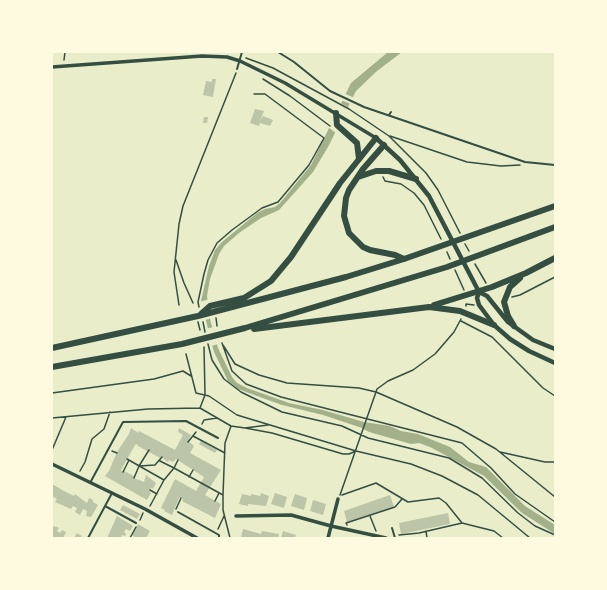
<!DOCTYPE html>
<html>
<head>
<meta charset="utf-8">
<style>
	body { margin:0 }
	#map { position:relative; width:607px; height:590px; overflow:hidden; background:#e9edc9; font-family:Cabin,sans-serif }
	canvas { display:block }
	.frame { position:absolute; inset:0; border:53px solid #fefae0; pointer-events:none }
</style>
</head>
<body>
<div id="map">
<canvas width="607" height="590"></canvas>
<div class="frame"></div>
</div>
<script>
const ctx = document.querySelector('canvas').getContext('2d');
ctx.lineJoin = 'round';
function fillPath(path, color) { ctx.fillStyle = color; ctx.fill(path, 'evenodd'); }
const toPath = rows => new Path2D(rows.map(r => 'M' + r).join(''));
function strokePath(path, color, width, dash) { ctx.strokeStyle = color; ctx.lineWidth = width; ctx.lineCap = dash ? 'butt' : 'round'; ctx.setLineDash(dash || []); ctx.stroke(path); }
const water = toPath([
	[388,52,402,52,377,71,356,91,328,147,313,172,279,210,261,218,239,233,224,246,219,254,210,279,207,296,210,319,218,348,232,377,237,383,247,388,289,403,323,410,364,422,390,426,401,431,418,434,450,447,469,462,486,467,525,506,555,525,555,534,522,513,484,476,430,447,419,443,411,444,369,432,362,428,323,415,282,405,238,389,228,381,214,352,201,301,209,266,215,250,222,242,257,213,265,209,275,207,280,203,311,165,351,83]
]);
const pier = toPath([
	[343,93,355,98,353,105,341,100],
	[339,102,351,109,337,134,328,127],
	[210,299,212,318,202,321,199,302],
	[214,327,219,344,210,346,204,329]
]);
const building = toPath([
	[212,79,216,79,213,97,203,95,206,81,212,82],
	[255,109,264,111,260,121,263,116,273,120,270,126,260,123,259,126,250,123],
	[204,117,208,117,207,123,203,123],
	[131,428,138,433,139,431,175,450,183,435,178,432,179,428,191,435,188,441,194,446,190,453,221,470,205,495,221,504,215,518,182,501,183,499,181,497,179,498,172,515,164,511,165,510,161,508,175,479,196,491,204,477,176,459,173,462,169,460,168,462,161,457,160,458,149,452,149,450,147,451,138,446,137,444,135,445,121,470,123,472,124,471,134,476,134,478,144,482,146,475,156,483,153,489,151,488,149,491,151,493,147,500,105,476,109,471,117,452,129,434],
	[201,441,217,450,215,453,199,444],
	[52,484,64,491,74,496,75,494,87,503,89,498,93,500,93,502,98,505,91,517,86,516,87,511,83,509,80,515,75,512,77,508,73,506,71,509,55,502,57,499,52,496],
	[261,493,269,496,266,506,248,504,248,506,239,504,242,494,251,496,251,494,260,496],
	[275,493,287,497,284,508,271,504],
	[295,494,307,498,304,510,291,506],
	[390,495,394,507,347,522,344,511],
	[313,500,326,504,323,515,310,511],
	[123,505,140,514,137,519,120,510],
	[448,513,450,524,401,534,399,523],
	[117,516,133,526,130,531,126,529,124,532,126,534,125,536,122,535,121,538,107,538],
	[138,524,150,531,146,538,136,538,132,535],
	[54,526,59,528,57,531,60,533,62,530,66,532,63,538,52,538,52,528],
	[243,529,261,534,262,531,279,534,278,538,241,538],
	[283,531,296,535,295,538,281,538],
	[77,533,82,536,81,538,74,538]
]);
const path = toPath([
	[246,58,273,68,349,109,389,136,426,173,438,190,460,233],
	[64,60,65,52],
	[263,79,290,96,330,126],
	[390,136,467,162,501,166,520,165],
	[383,177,385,181,401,184,414,193,424,205,441,239],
	[465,244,469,251],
	[447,252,450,259],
	[176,260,184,283,193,303],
	[475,264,486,283],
	[455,270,464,290],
	[512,297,520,295,555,277],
	[179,305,174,272,179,224,183,206,236,73],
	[466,306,466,304,474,305],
	[199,307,198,302,204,274,208,260,217,243,232,230,262,208,278,202,309,165,324,138,265,94,254,94],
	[216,318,217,326],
	[461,321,492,337,543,388,555,396],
	[198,322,200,330],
	[203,322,205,332],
	[222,343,232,371,246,384,281,397,462,443,491,468,515,494,555,522],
	[208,344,212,360,224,379,241,392,282,412,342,426,368,438,449,458,482,478,518,513,535,526,555,535],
	[223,345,235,364,259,375,287,383,359,388,376,392,457,427,496,449,555,497],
	[204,347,205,395,200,408,231,426,245,428,268,425],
	[186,354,196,393,209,396,237,415,356,451,411,464,442,476,478,495,530,538],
	[52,393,154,379,183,371,191,376],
	[52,418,148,409,200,408],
	[202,424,204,420,217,418],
	[245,428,272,433,343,454,349,454,356,451],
	[193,436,225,453],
	[188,442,196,432],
	[52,450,66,417],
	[149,450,139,466,155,465,162,457],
	[112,451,117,453],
	[500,452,545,462,555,462],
	[127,459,164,480],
	[160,461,174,468,178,460],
	[80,471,85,462,92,439,104,429,110,412],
	[123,472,129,460],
	[189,477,193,470],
	[134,478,139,466],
	[150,490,157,494],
	[340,495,377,389,388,381,413,370,435,354,454,332,461,319],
	[342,495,376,483,408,502,439,498,446,503,462,523,494,531,503,538],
	[215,501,219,493],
	[150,506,164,480,174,468,223,495],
	[176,509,181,498],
	[370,516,376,531],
	[140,520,143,513],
	[347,525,346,523,395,507,402,499],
	[218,529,224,516],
	[426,531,427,538],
	[399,535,419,533,462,523],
	[130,538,136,527],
	[230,538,223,510,223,495,225,443,231,426]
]);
const service = toPath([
	[278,52,294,62,330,91,364,107,525,162,555,165],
	[237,69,242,52],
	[389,115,391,112],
	[90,483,123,422,186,421,218,438],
	[105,506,136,523],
	[178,512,219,535,219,538],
	[392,528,395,538],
	[88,538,112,493]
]);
const minor = toPath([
	[52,67,202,56,227,57,240,61,285,83,376,138],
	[52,464,145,509,197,538],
	[236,516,291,515,331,526,386,538],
	[328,538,338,499]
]);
const tertiary = toPath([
	[376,138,400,160,429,196,479,292,487,296,508,322,533,340,555,349],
	[479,292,477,298,479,305,494,325,510,339,529,351,555,363]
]);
const trunk = toPath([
	[336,113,337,125,357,143,359,159],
	[384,145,363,169,349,190,346,198,344,216,349,233,363,247,370,250,395,255,404,259],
	[358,177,376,171,389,171,416,179],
	[434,305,492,287,526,273,555,258],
	[201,314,210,306,244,298,271,281,291,257,340,183,376,138],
	[514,326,508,316,504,302,510,287,520,278],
	[254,329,429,307,460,311,494,325],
	[52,348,198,316,346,277,404,259,555,206],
	[52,367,182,344,245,328,447,267,555,227]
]);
fillPath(water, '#a3b18a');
fillPath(pier, '#e9edc9');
fillPath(building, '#bcc5a7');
strokePath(path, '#344e41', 1.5);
strokePath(service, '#344e41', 2);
strokePath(minor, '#344e41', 3.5);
strokePath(tertiary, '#344e41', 4.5);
strokePath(trunk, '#344e41', 6);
</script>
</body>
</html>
